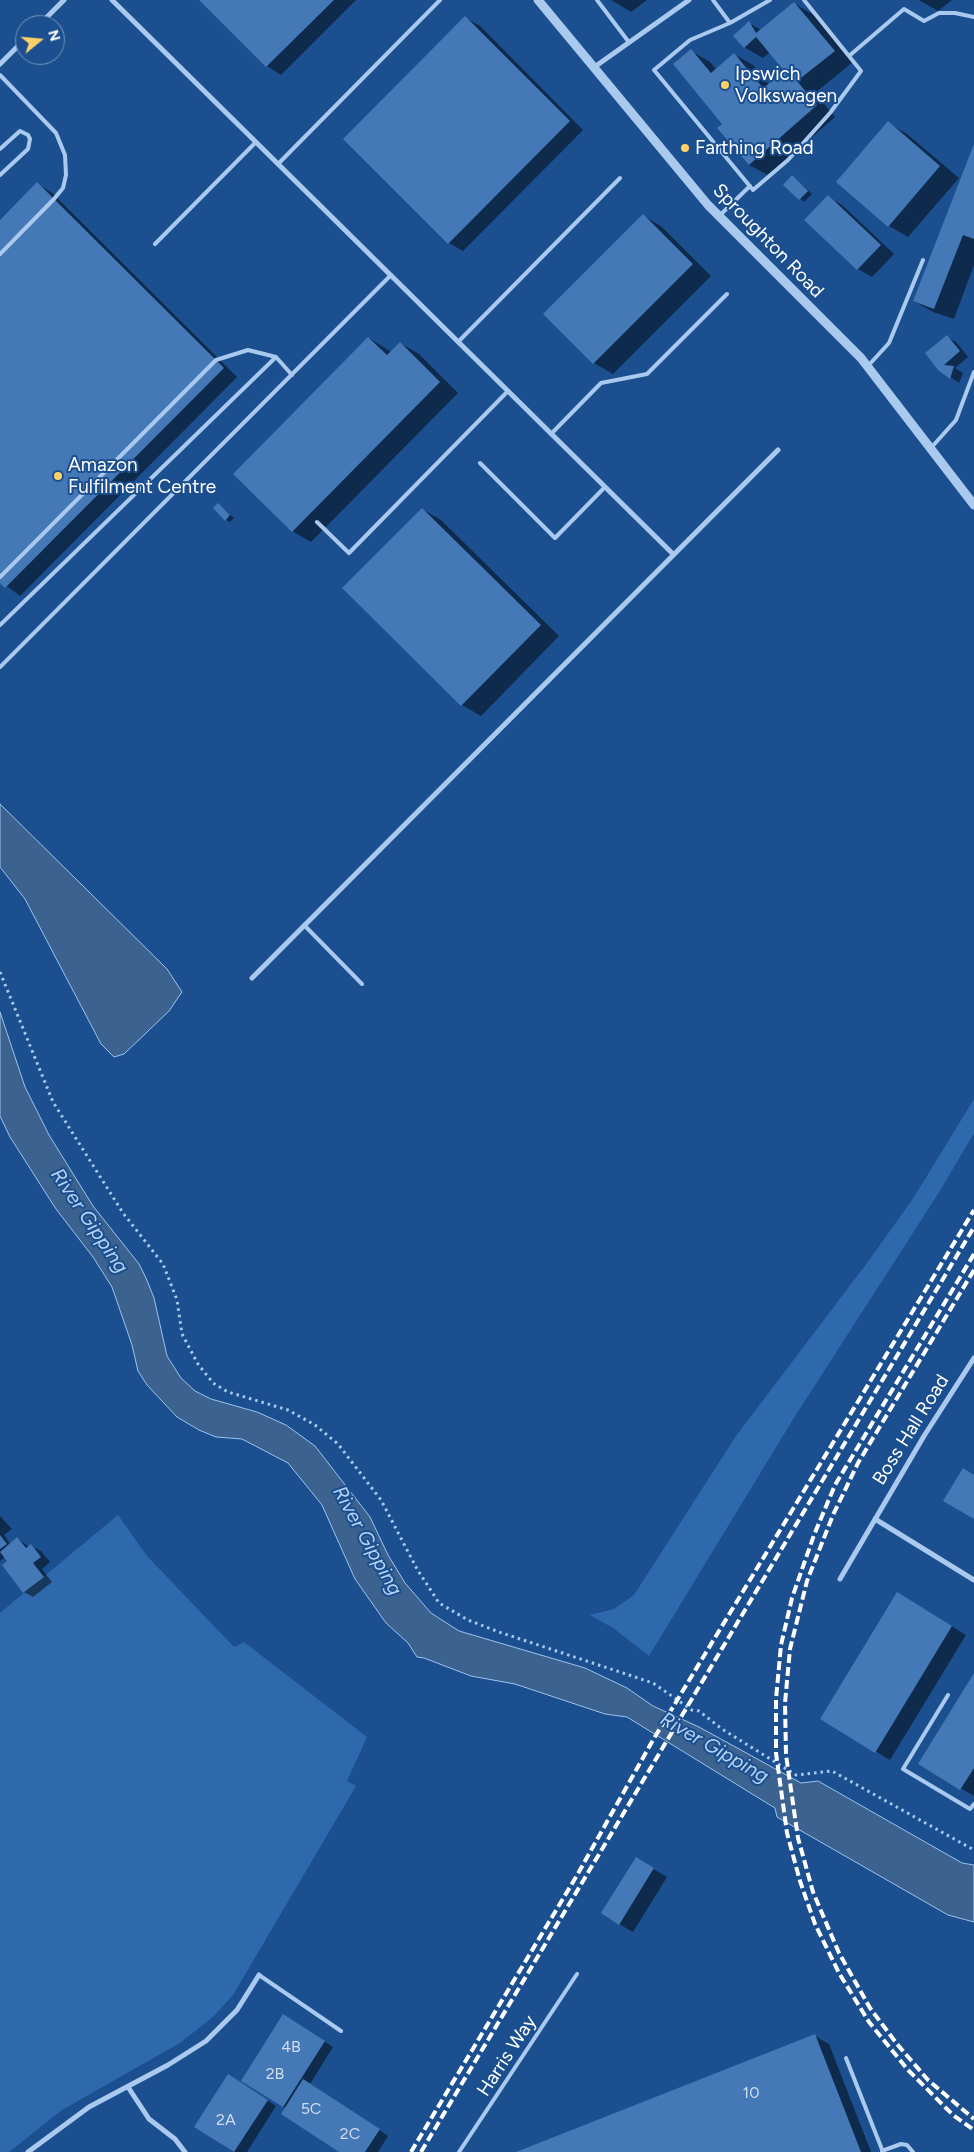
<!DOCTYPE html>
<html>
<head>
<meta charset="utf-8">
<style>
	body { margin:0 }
	#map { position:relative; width:974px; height:2152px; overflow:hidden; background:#1b4f8f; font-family:Figtree,sans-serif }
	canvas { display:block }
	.north { position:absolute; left:15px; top:15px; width:50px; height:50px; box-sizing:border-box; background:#1b4f8f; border:1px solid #7695bc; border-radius:50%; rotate:73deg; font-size:14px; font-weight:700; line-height:20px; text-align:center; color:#fff }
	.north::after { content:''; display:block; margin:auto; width:18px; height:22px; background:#ffd166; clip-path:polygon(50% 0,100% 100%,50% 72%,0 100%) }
</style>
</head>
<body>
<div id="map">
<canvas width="974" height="2152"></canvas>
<div class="north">N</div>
</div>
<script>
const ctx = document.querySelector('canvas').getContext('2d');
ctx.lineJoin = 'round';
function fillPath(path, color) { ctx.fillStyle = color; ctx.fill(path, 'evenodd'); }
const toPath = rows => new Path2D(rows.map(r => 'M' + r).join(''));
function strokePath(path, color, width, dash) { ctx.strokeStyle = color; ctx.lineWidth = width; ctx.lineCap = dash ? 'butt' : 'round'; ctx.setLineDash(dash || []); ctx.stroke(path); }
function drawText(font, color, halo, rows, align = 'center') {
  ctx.font = font + ' Figtree,sans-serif'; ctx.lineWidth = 4; ctx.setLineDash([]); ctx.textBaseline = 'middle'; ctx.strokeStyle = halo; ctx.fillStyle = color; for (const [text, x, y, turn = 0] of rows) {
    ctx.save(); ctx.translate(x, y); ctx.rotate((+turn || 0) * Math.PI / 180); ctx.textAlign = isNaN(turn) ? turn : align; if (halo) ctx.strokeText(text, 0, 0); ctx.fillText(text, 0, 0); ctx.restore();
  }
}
const green = toPath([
	[974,1099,974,1133,938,1194,792,1421,649,1656,613,1628,590,1615,614,1609,634,1595,736,1436,870,1259,914,1197],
	[118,1515,147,1556,234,1647,244,1642,367,1737,347,1781,356,1786,233,1995,214,2016,180,2043,62,2110,9,2152,0,2152,0,1613]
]);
const water = toPath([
	[0,804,167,969,182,992,169,1011,124,1054,114,1057,101,1044,25,899,0,867,0,804],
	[0,1012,25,1087,49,1135,93,1206,139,1264,146,1278,154,1298,167,1356,181,1378,195,1391,211,1399,257,1412,286,1425,315,1446,370,1517,388,1555,405,1583,431,1613,459,1631,585,1668,627,1688,653,1706,699,1727,801,1783,818,1781,962,1863,974,1865,974,1922,948,1915,777,1817,775,1808,627,1717,605,1714,515,1684,471,1676,424,1658,417,1657,408,1643,386,1623,355,1579,322,1505,288,1463,242,1439,216,1437,199,1430,177,1417,147,1385,138,1371,132,1345,112,1287,93,1257,56,1209,10,1137,0,1116,0,1012]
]);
const shadow = toPath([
	[201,0,356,0,281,75,267,66],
	[611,0,647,0,631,12],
	[919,0,952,0,938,11],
	[795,4,814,15,853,62,815,93,835,117,768,175,749,165,724,124,691,51,710,62,717,70,734,54,753,65,769,85,787,72,770,52,763,58,744,47,749,23,761,30],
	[466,18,480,26,583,130,463,251,449,243],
	[888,123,907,134,959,178,908,237,889,226],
	[974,147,974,265,954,319,933,312,914,301],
	[793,177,812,194,804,202,785,185],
	[37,184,51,192,237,377,20,596,0,581,0,222],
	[828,197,842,205,894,254,872,277,858,269],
	[644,216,662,227,711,276,613,374,594,363,545,314],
	[947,337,956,342,968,357,955,368,963,373,959,383,939,369],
	[369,338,391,352,400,343,419,354,458,393,311,542,292,531],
	[218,504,234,518,230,522,226,520],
	[422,509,441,520,559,636,481,716,462,705],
	[0,1516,12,1529,4,1535,10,1544,17,1538,29,1547,31,1546,41,1551,50,1562,42,1569,52,1582,33,1597,24,1592,5,1557,0,1561],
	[912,1602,966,1635,890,1760,822,1719],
	[974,1675,974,1796,920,1764],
	[636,1859,667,1877,633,1932,619,1924],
	[293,2021,333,2047,310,2084,388,2136,378,2152,341,2152,286,2108,243,2081],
	[815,2036,829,2044,871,2152,519,2152],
	[238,2081,276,2106,247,2152,234,2152,195,2127]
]);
const building = toPath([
	[199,0,334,0,266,67],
	[794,2,835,51,797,81,817,105,749,165,717,128,722,124,673,64,691,49,711,73,734,53,763,88,785,72,756,37,744,48,733,36,749,21,756,33],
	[465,16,570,121,448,244,343,139],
	[888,121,940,166,888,227,836,182],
	[974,144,974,239,963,235,934,309,913,301],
	[792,175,808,191,799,200,783,185],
	[37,182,224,368,5,588,0,583,0,220],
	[828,195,881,245,857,270,804,220],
	[643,214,693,264,593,364,543,314],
	[947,335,960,351,944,365,954,366,950,379,938,370,925,353],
	[368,337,387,355,400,342,440,382,292,532,233,474],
	[218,503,230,515,225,521,213,508],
	[422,508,541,625,461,706,342,588],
	[963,1468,974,1475,974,1519,943,1501],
	[0,1535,7,1544,0,1549],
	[17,1537,26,1548,31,1544,41,1557,33,1563,44,1577,23,1593,2,1565,7,1561,0,1552],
	[897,1592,952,1626,875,1753,820,1719],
	[974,1673,974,1768,960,1790,918,1764],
	[636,1857,654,1868,619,1925,601,1913],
	[283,2014,325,2041,283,2107,241,2081],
	[815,2034,861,2152,516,2152],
	[228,2074,268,2100,234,2152,194,2127],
	[303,2079,380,2129,365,2152,339,2152,281,2114]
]);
const path = toPath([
	[0,972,53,1102,123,1213,163,1264,177,1300,182,1334,198,1364,213,1383,228,1392,288,1410,315,1425,338,1444,381,1500,417,1569,439,1603,468,1620,499,1632,653,1683,692,1710,699,1711,722,1729,796,1775,832,1771,974,1850]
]);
const service = toPath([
	[597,0,628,41],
	[713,0,730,23,770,0],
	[730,23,690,40,654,70,753,190,788,160,830,113,861,71,804,0],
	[849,56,904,9,924,21,939,13,955,13,974,17],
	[0,75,56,133,65,155,66,175,63,188,54,199,0,254],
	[0,149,20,131,28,135,30,139,28,149,0,175],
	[278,164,440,0],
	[719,216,750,186],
	[155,244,256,142],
	[458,342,620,178],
	[867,367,889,343,923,260],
	[551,434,601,383,647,374,727,294],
	[930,449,956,420,974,372],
	[480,463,555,538,605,487],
	[317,522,349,553,508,391],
	[0,577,216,360,248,350,276,357,292,375],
	[0,625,276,357],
	[0,667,391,275],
	[304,925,362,984],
	[948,1695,903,1769,970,1809,974,1804],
	[259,1975,341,2031],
	[846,2058,883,2152],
	[882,2151,901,2144,907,2145,913,2152],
	[459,2152,577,1974]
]);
const minor = toPath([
	[112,0,673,554],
	[39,25,64,0],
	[0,64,25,39],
	[593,68,689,0],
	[252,978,778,450],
	[875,1519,974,1580],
	[840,1579,924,1436,974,1358],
	[128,2087,149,2119,175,2139,185,2152],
	[28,2152,89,2107,168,2065,206,2041,237,2010,259,1975]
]);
const tertiary = toPath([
	[538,0,708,205,861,358,974,505]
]);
const rail = toPath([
	[974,1254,835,1485,814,1535,792,1598,781,1645,776,1699,776,1753,787,1833,800,1881,815,1924,839,1973,869,2022,908,2070,953,2115,974,2130],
	[974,1270,858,1463,833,1515,807,1581,790,1649,785,1703,786,1755,798,1838,813,1892,839,1953,870,2008,897,2044,928,2080,974,2119],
	[411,2152,576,1877,653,1740,974,1210],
	[421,2152,974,1227]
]);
const markers = [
	[725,85,5,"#ffd166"],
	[685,148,5,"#ffd166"],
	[58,476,5,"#ffd166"]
];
const numberNames = [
	["4B",291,2047],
	["2B",275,2074],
	["10",751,2093],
	["5C",311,2109],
	["2A",226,2120],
	["2C",350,2134]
];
const poiNames = [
	["Ipswich",735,74],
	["Volkswagen",735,96],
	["Farthing Road",695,148],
	["Amazon",68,465],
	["Fulfilment Centre",68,487]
];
const streetNames = [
	["Sproughton Road",768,241,46],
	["Boss Hall Road",911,1430,-58],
	["Harris Way",507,2056,-57]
];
const waterNames = [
	["River Gipping",89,1221,56],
	["River Gipping",367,1541,61],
	["River Gipping",714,1748,30]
];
fillPath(green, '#2e69ad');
fillPath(water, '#3c6290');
strokePath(water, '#9cc4f0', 1);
fillPath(shadow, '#0007');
fillPath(building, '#4478b7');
strokePath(path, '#a9c9ee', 3, [2.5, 4]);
strokePath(service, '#a9c9ee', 4);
strokePath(minor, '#a9c9ee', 5);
strokePath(tertiary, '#a9c9ee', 9);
strokePath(rail, '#fff', 4, [9, 4]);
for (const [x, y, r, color] of markers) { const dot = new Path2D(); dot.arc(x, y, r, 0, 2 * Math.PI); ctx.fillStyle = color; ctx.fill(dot); strokePath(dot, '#1b4f8f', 2); }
drawText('16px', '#d0dded', null, numberNames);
drawText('19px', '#fff', '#1b4f8f', poiNames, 'left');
drawText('19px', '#fff', '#1b4f8f', streetNames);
drawText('italic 20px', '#b5d3f5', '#1b4f8f', waterNames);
</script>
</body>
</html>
